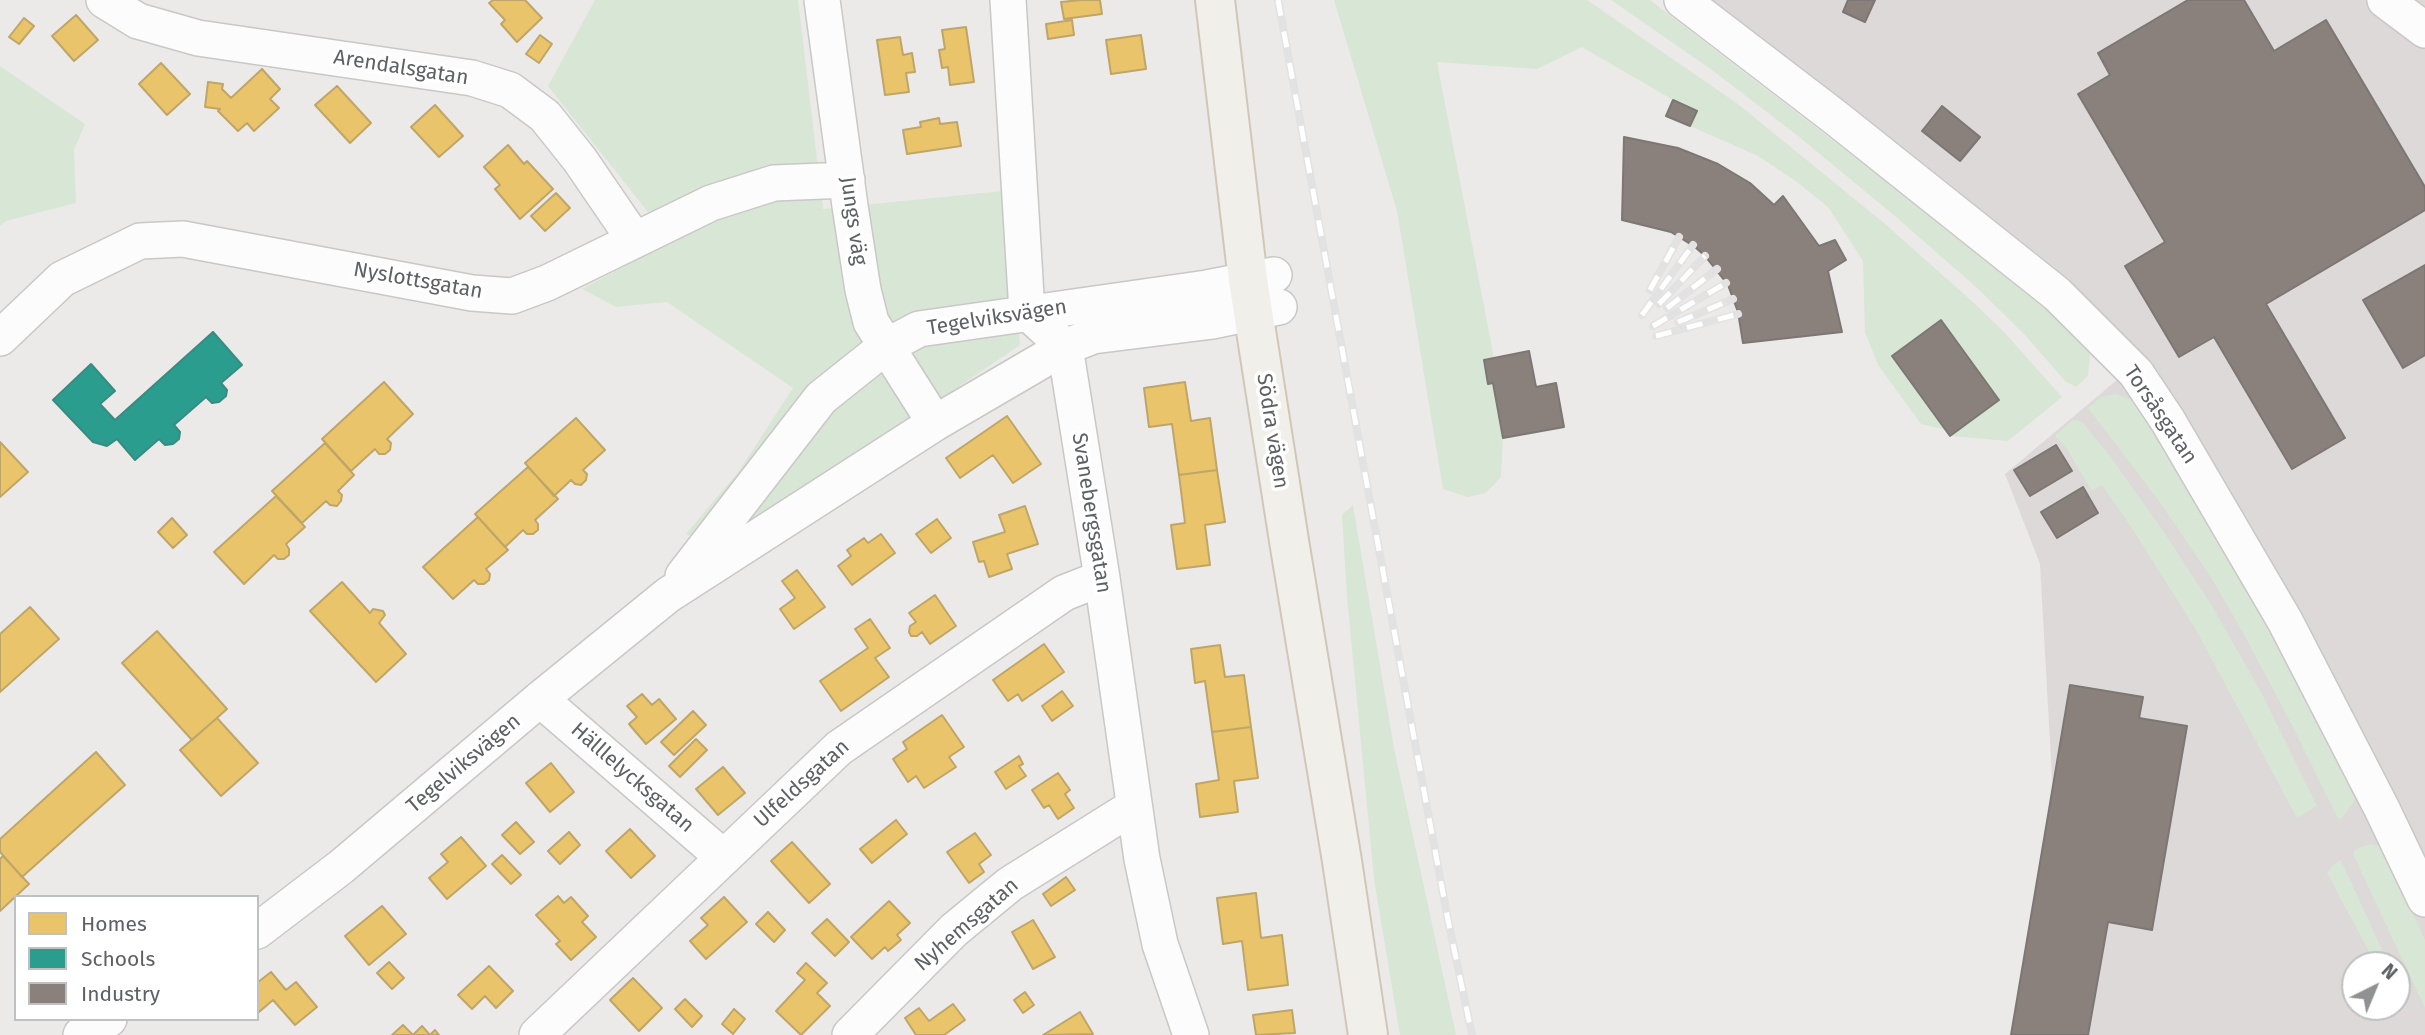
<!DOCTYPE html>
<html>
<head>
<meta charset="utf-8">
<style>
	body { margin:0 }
	#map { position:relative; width:2425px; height:1035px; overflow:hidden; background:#eceae8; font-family:"Fira Sans",sans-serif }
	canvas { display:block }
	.legend { position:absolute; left:14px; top:895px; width:245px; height:126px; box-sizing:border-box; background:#fff; border:2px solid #bec0c1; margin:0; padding:9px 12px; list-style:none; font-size:21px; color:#5d6164 }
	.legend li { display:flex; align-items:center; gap:14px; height:35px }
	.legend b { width:35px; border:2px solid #bec0c1 }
	.north { position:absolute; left:2341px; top:951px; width:70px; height:70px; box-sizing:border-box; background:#fff; border:2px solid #bec0c1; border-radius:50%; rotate:43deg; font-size:19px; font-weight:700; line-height:28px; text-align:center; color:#5d6164 }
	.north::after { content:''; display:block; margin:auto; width:24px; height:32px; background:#8f9192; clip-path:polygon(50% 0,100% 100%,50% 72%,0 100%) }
</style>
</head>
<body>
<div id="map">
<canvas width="2425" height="1035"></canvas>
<ul class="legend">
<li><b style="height:19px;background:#e9c46a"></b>Homes</li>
<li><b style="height:19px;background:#2a9d8f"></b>Schools</li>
<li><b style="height:19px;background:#8a817c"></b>Industry</li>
</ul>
<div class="north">N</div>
</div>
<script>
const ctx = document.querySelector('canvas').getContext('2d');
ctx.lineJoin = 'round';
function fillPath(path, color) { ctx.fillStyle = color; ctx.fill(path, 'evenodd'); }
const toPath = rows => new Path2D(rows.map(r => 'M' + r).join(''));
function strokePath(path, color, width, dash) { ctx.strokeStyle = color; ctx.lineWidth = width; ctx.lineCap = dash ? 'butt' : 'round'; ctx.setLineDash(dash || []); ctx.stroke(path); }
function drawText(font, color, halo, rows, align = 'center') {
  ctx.font = font + ' "Fira Sans",sans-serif'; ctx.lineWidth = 7; ctx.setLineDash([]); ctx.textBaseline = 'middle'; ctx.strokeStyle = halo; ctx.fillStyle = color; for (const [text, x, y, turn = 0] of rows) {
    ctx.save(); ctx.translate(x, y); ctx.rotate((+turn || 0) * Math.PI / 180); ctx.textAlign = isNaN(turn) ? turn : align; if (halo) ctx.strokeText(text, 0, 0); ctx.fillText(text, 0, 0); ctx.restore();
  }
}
const industrial = toPath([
	[1666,0,2425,0,2425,1035,2047,1035,2058,885,2040,564,2005,474,2124,374],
	[2355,965,2397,965,2397,1007,2355,1007]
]);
const green = toPath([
	[595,0,798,0,823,209,1003,191,1020,345,721,548,686,534,739,471,793,388,667,302,616,307,582,289,671,241,548,86],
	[1334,0,1587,0,1738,104,1884,223,1974,303,2004,332,2062,397,2008,441,1950,436,1999,400,1941,320,1892,356,1946,430,1921,424,1878,365,1865,332,1863,261,1828,207,1797,182,1758,156,1690,126,1696,111,1673,100,1582,47,1537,69,1437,62,1494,358,1484,360,1488,383,1493,383,1503,438,1501,477,1486,493,1468,497,1443,489,1397,211],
	[1611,0,1650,0,2023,286,2084,343,2090,355,2088,376,2076,387,2065,381,2024,334,1976,287,1896,217,1798,136,1712,70],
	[0,66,85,124,74,150,76,203,6,221,0,226],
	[2115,394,2132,399,2169,449,2200,502,2322,727,2356,793,2355,800,2342,818,2338,819,2295,731,2247,640,2212,579,2159,501,2088,408,2101,397],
	[2077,420,2083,423,2110,456,2164,532,2212,606,2261,692,2317,806,2297,818,2196,630,2133,530,2102,485,2092,491,2067,449,2055,436,2071,421],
	[1353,505,1394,748,1456,1035,1400,1035,1374,879,1347,597,1342,515],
	[2369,844,2383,846,2425,940,2425,1008,2353,854,2355,850],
	[2341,860,2389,965,2376,965,2327,873,2333,865]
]);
const homes = toPath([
	[493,0,525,0,542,18,517,42,501,24,505,20,489,3,493,0],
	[1081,0,1100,0,1102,14,1064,19,1061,2,1081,0],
	[76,15,98,40,74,61,52,36,76,15],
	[24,18,34,26,19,44,9,37,24,18],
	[1072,20,1074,35,1048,39,1046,24,1072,20],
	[966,27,974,82,950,85,948,67,942,68,939,50,945,49,942,30,966,27],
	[540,35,552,44,539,63,526,54,540,35],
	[1141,35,1146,69,1111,74,1106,40,1141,35],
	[900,37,903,55,912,53,915,72,906,73,909,92,885,95,877,40,900,37],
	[161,63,190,94,167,115,139,84,161,63],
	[262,69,280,89,270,99,279,108,254,131,247,123,238,131,218,111,220,109,205,107,208,82,223,84,222,89,231,98,262,69],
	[337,86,371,123,350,143,315,105,337,86],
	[435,105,463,136,439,157,411,127,435,105],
	[939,118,940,124,957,122,961,146,907,154,903,130,921,127,920,122,939,118],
	[508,145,524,164,527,161,553,189,520,219,495,189,500,185,484,167,508,145],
	[556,193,570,208,545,231,531,216,556,193],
	[384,382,413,414,387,439,391,443,390,450,385,454,379,454,375,449,351,471,322,439,384,382],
	[1185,382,1191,421,1210,418,1217,470,1179,475,1172,424,1149,427,1144,388,1185,382],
	[1007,416,1041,464,1013,483,993,455,960,478,946,458,1007,416],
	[576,418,605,450,583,470,587,474,586,480,581,485,575,484,571,480,554,496,525,463,576,418],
	[0,442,28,472,0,497,0,442],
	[325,443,354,475,338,491,342,495,341,501,337,506,330,505,326,501,302,523,272,491,325,443],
	[528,467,558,499,535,520,538,524,538,530,533,534,527,534,523,530,505,547,475,514,528,467],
	[1217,470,1225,522,1205,525,1210,565,1177,569,1171,525,1185,523,1179,475,1217,470],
	[276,496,305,527,286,544,289,549,289,555,284,559,278,559,274,555,244,584,214,552,276,496],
	[1025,506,1038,544,1007,554,1012,569,989,577,984,561,979,562,973,542,1005,532,999,515,1025,506],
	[478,517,508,550,486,569,490,574,489,580,484,584,478,584,474,580,453,599,423,567,478,517],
	[172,518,187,535,173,548,158,532,172,518],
	[937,519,951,538,931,553,916,534,937,519],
	[881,534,895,553,852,585,838,566,851,556,847,550,864,538,868,543,881,534],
	[797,570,825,607,794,629,780,609,795,598,782,581,797,570],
	[342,582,370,613,373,609,383,611,385,615,379,623,406,654,376,682,310,611,342,582],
	[935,595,956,626,930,644,922,632,917,636,911,636,909,632,910,626,916,622,909,613,935,595],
	[30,607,59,639,0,692,0,634,30,607],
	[870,619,890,648,875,658,889,677,841,711,820,681,868,648,855,629,870,619],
	[157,631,227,709,192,740,122,663,157,631],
	[1044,644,1064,672,1022,701,1018,694,1008,701,993,680,1044,644],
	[1220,645,1225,677,1244,675,1251,727,1212,732,1205,681,1195,683,1191,649,1220,645],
	[1062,691,1073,706,1052,721,1042,706,1062,691],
	[642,694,652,705,659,699,676,719,646,744,629,724,637,717,627,706,642,694],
	[693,711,706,725,674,755,661,742,693,711],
	[942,715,964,747,949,757,956,767,924,788,916,776,908,782,893,759,907,749,903,742,942,715],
	[217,718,258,763,221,796,180,750,217,718],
	[1251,727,1258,778,1234,781,1238,812,1200,817,1196,784,1219,780,1212,732,1251,727],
	[696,739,707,750,680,777,669,766,696,739],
	[96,752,125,785,22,877,0,852,0,839,96,752],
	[1019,756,1023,764,1019,766,1026,776,1006,789,995,772,1019,756],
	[551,763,574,792,550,812,526,783,551,763],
	[723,767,745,793,718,815,696,789,723,767],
	[1058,773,1070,790,1065,794,1074,808,1058,819,1049,805,1044,808,1032,790,1058,773],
	[896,820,907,834,872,863,860,849,896,820],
	[516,822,534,842,520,854,502,835,516,822],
	[630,829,655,856,631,878,606,851,630,829],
	[569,832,580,845,560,864,548,851,569,832],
	[975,833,991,855,979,864,984,872,969,883,947,852,975,833],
	[461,837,486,866,447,899,429,878,448,862,441,854,461,837],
	[792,842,830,884,809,903,771,861,792,842],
	[502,855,521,875,511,884,492,864,502,855],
	[3,856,29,884,0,911,0,859,3,856],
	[1066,877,1075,890,1051,906,1043,894,1066,877],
	[1256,893,1261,938,1282,935,1288,985,1248,990,1242,941,1223,944,1217,898,1256,893],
	[558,896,564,903,571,897,588,916,582,922,596,937,571,960,556,944,560,941,536,915,558,896],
	[724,897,747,922,706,959,690,941,708,925,701,918,724,897],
	[889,901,910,923,897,935,901,940,888,951,885,947,872,959,851,937,889,901],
	[382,906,406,934,369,965,345,936,382,906],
	[768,912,785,930,774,942,756,924,768,912],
	[827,919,849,942,835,956,812,933,827,919],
	[1033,920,1055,957,1033,969,1012,932,1033,920],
	[389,962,404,978,392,989,377,973,389,962],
	[806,963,827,983,817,993,830,1006,801,1035,776,1011,805,980,797,973,806,963],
	[489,966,513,991,496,1008,485,996,472,1009,458,995,489,966],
	[271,972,286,990,296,982,317,1007,295,1025,273,1000,259,1012,257,1009,257,983,271,972],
	[633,978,662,1008,639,1031,610,1000,633,978],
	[1025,992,1034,1005,1023,1013,1014,1000,1025,992],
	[685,999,702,1016,692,1027,675,1009,685,999],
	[953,1004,965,1020,944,1035,916,1035,905,1018,919,1008,929,1021,953,1004],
	[734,1009,745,1019,733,1034,722,1024,734,1009],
	[1292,1010,1295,1033,1256,1035,1253,1015,1292,1010],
	[1080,1012,1093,1034,1043,1035,1080,1012],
	[403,1025,413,1035,422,1026,430,1035,435,1030,439,1035,392,1035,403,1025]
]);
const schools = toPath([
	[213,332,242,365,221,383,227,390,226,396,219,402,212,403,206,397,174,425,180,432,179,439,173,444,165,445,159,439,135,460,117,439,107,446,93,442,53,400,91,364,115,391,100,404,115,420,213,332]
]);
const industry = toPath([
	[1848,0,1875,0,1865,22,1843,12,1848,0],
	[2188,0,2244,0,2274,51,2326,20,2425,187,2425,210,2266,304,2345,438,2292,469,2214,337,2179,357,2125,266,2165,242,2078,94,2110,75,2098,53,2188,0],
	[1673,100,1697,111,1690,126,1666,116,1673,100],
	[1942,106,1980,137,1960,161,1922,131,1942,106],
	[1624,137,1678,148,1718,164,1750,183,1774,205,1783,196,1819,246,1835,240,1846,260,1828,271,1842,332,1743,343,1738,312,1728,285,1705,256,1695,247,1671,232,1622,220,1624,137],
	[2425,265,2425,355,2403,368,2363,300,2425,265],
	[1941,320,1999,400,1950,436,1892,356,1941,320],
	[1529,351,1536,387,1556,383,1564,427,1503,438,1493,383,1488,384,1484,360,1529,351],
	[2056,445,2072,471,2030,496,2014,470,2056,445],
	[2083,487,2098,513,2057,538,2041,512,2083,487],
	[2070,685,2143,697,2139,718,2187,726,2152,930,2108,922,2088,1035,2011,1035,2070,685]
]);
const minor = toPath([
	[104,0,138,21,198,38,472,78,510,90,545,116,580,160,634,239],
	[822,0,850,206,863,290,871,322,935,423],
	[1008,0,1027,312,1065,347,1102,578,1142,859,1160,944,1191,1035],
	[1682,0,1836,118,2057,294,2136,373,2168,421,2285,621,2382,809,2425,899],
	[2385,0,2425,30],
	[0,338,62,279,140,241,183,239,472,293,512,296,547,283,711,203,774,183,847,180],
	[683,576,821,398,885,347,919,329,1207,288,1274,275],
	[540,699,723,857],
	[257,931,341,867,540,699,668,595,935,423,1065,347,1093,336,1213,321,1279,307],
	[81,1035,109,1019],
	[537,1035,839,748,1064,593,1102,578],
	[850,1035,954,930,1010,884,1133,807]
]);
const major = toPath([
	[1215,0,1248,280,1290,547,1342,861,1368,1035]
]);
const rail = toPath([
	[1278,0,1374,523,1448,920,1472,1035],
	[1650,290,1679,237],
	[1659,304,1705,256],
	[1667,308,1717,269],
	[1642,315,1693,245],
	[1678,322,1733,299],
	[1653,326,1726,283],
	[1656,336,1738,314]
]);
const streetNames = [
	["Arendalsgatan",401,68,9],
	["Jungs väg",853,221,82],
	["Nyslottsgatan",418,281,10],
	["Tegelviksvägen",997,318,-9],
	["Torsåsgatan",2160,415,56],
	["Södra vägen",1272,431,81],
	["Svanebergsgatan",1091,513,81],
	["Tegelviksvägen",464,764,-40],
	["Hälllelycksgatan",632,778,41],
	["Ulfeldsgatan",802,784,-42],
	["Nyhemsgatan",967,925,-41]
];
fillPath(industrial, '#dcd9d8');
fillPath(green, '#d8e6d5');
fillPath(homes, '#e9c46a');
strokePath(homes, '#bfa668', 2);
fillPath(schools, '#2a9d8f');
strokePath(schools, '#398b82', 2);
fillPath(industry, '#8a817c');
strokePath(industry, '#7c7775', 2);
strokePath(minor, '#c9c8c7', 38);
strokePath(major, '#d1c7b8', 42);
strokePath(minor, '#fcfcfc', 35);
strokePath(major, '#f1efe9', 38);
strokePath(rail, '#e3e2e2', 8);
strokePath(rail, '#fff', 5, [16]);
drawText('21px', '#5d6164', '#fff', streetNames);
</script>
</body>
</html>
